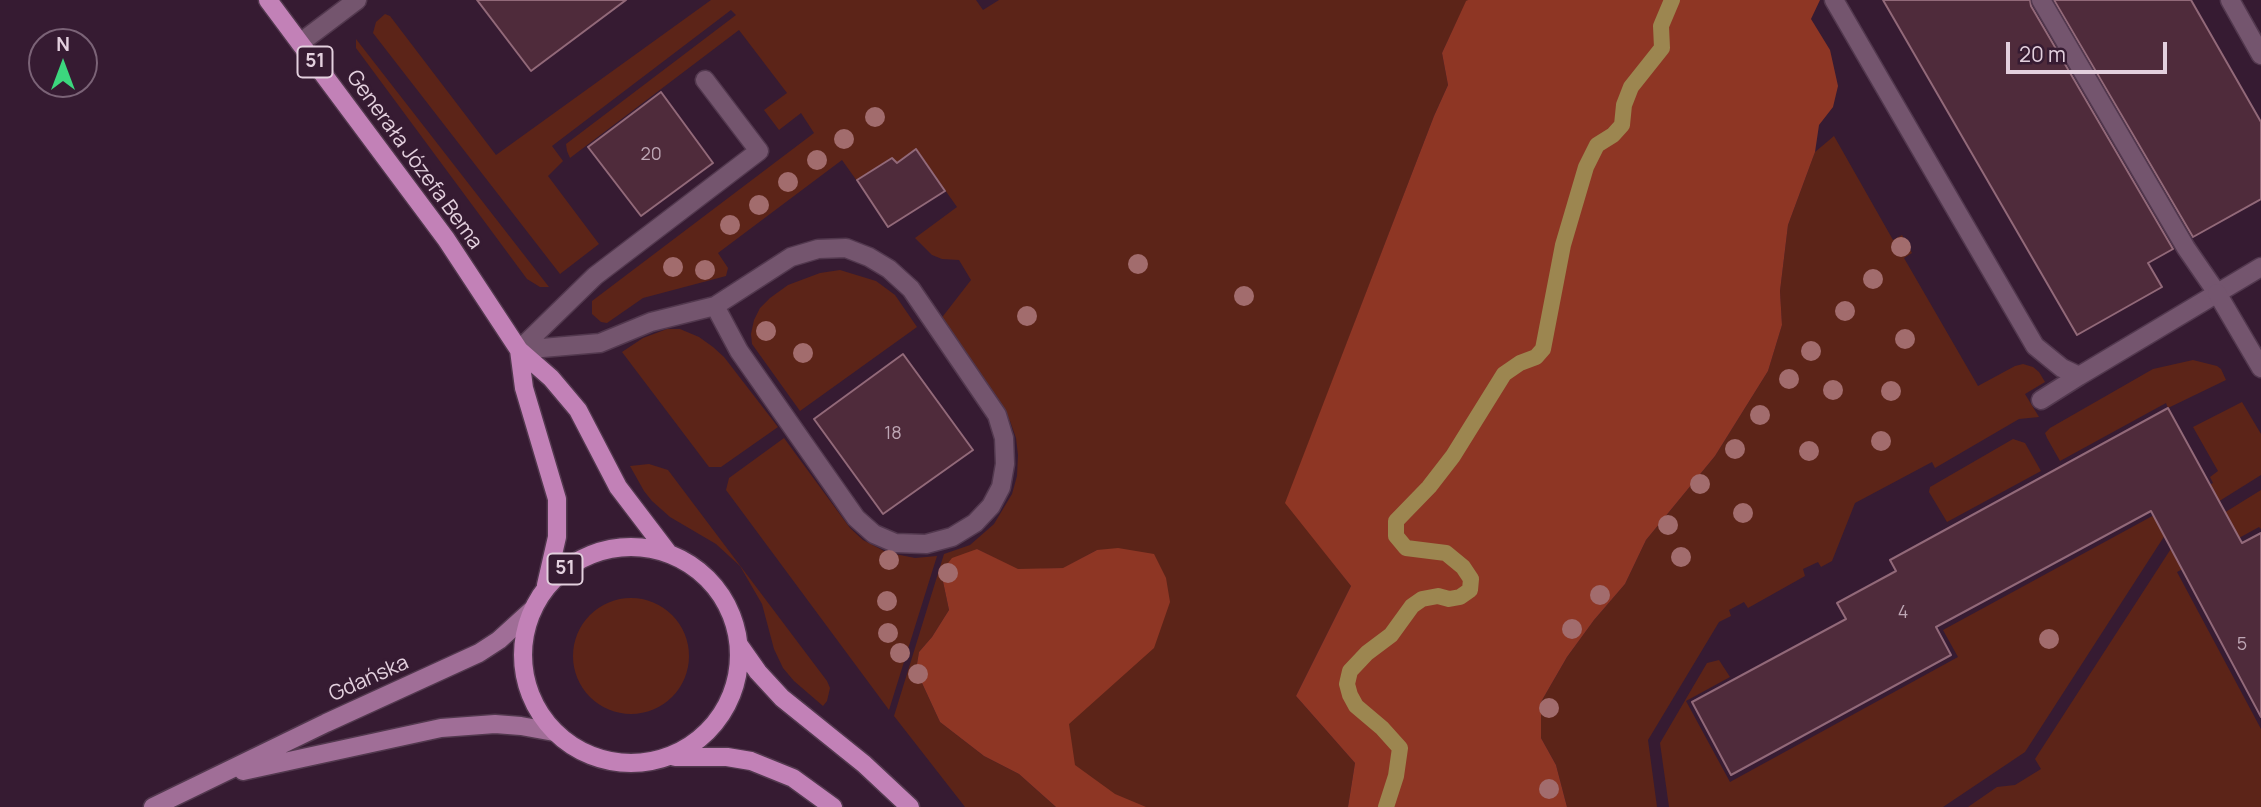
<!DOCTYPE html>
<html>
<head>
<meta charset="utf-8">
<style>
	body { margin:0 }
	#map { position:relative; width:2261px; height:807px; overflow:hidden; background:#361b32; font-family:Manrope,sans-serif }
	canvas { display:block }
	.north { position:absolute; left:28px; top:28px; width:70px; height:70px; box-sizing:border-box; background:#361b32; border:2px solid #7b6377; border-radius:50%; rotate:0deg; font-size:19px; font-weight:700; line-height:28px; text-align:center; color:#e3d0de }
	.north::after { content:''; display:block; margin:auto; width:24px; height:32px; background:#3cd77e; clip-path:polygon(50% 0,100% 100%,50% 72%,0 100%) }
	.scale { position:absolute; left:2006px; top:42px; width:161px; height:32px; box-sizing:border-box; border:4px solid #e3d0de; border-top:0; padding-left:9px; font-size:21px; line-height:24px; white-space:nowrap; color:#e3d0de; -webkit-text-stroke:5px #361b32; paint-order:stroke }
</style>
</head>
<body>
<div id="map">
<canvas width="2261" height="807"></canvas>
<div class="north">N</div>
<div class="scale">20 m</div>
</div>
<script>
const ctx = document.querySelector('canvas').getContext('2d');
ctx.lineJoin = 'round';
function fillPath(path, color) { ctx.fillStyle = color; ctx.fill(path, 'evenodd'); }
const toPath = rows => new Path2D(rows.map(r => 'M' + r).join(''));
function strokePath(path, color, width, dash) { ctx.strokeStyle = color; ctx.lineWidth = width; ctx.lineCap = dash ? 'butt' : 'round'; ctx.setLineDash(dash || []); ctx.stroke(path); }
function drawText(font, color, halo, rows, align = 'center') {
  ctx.font = font + ' Manrope,sans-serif'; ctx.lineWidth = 6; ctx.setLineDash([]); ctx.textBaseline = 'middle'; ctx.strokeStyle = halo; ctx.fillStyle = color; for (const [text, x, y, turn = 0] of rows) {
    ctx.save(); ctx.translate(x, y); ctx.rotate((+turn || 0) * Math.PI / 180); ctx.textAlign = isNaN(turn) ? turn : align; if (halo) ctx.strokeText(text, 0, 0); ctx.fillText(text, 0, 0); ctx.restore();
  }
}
const green = toPath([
	[711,0,976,0,983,10,999,0,1468,0,1466,2,1442,53,1448,85,1434,116,1286,502,1351,586,1296,696,1355,763,1348,807,1090,807,1027,734,1097,550,1064,568,1018,570,977,549,941,572,949,610,932,637,919,652,916,670,940,722,984,756,1019,774,1056,807,965,807,894,716,944,554,970,545,994,524,1012,494,1017,476,1018,455,1016,438,1010,421,940,320,971,280,959,260,942,259,932,255,915,238,957,207,917,150,897,163,892,158,857,181,842,160,718,253,728,268,726,276,643,298,607,323,601,322,592,314,592,301,814,133,801,113,779,130,764,110,787,93,739,30,570,158,567,151,566,144,736,15,731,10,552,146,563,161,548,176,599,244,560,274,373,33,376,22,385,14,390,16,496,155],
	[356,39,549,287,540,287,527,279,356,48],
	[1834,136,1893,240,1902,235,1912,253,1904,258,1978,386,2015,366,2023,364,2033,367,2039,372,2045,382,2025,394,2039,417,2019,419,1935,468,1932,462,1855,503,1832,561,1821,567,1818,562,1803,569,1805,576,1748,608,1744,602,1729,610,1731,616,1719,622,1648,740,1657,807,1567,807,1556,765,1541,738,1541,702,1567,657,1594,620,1625,584,1646,540,1715,456,1768,371,1782,325,1780,291,1788,225,1815,152],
	[840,270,876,281,895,295,917,327,800,411,752,344,751,334,754,320,760,308,770,298,788,285,820,273],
	[667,329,680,329,699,337,713,347,724,357,778,427,721,467,709,467,622,352,643,338],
	[2193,360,2217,366,2221,369,2226,380,2168,408,2166,403,2060,461,2047,438,2045,433,2050,428,2153,369],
	[2242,402,2261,434,2261,475,2165,535,2025,752,1943,807,1669,807,1660,743,1707,663,1719,660,1730,677,1686,701,1730,782,1958,657,1943,630,2213,483,2210,477,2218,471,2193,427],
	[784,438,850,528,863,540,886,552,900,555,915,558,937,556,889,710,726,490,729,478],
	[2013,439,2025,443,2041,471,1947,522,1929,492,1930,487],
	[649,464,668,470,827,681,830,688,827,701,823,706,794,681,783,668,774,649,762,604,740,566,716,544,670,517,652,501,644,491,630,466],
	[2261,490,2261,529,2259,527,2177,572,2261,729,2261,807,1968,807,1997,787,2015,785,2041,769,2035,759,2174,544],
	'573 656a58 58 0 1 1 116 0a58 58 0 1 1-116 0Z'
]);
const forest = toPath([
	[1468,0,1820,0,1811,19,1830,50,1838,86,1833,107,1819,125,1815,152,1788,225,1780,291,1782,325,1768,371,1715,456,1646,540,1625,584,1594,620,1567,657,1541,702,1541,738,1556,765,1567,807,1348,807,1355,763,1296,696,1351,586,1285,503,1434,116,1448,85,1442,53,1466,1],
	[1118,548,1154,554,1166,578,1170,602,1154,648,1069,724,1075,765,1115,794,1146,807,1056,807,1019,774,984,756,940,722,916,670,919,652,932,637,949,610,941,572,952,558,977,549,1018,569,1063,568,1097,550]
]);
const stream = toPath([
	[1386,807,1396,776,1400,748,1382,728,1356,706,1350,695,1347,684,1350,671,1367,653,1391,635,1412,606,1422,599,1438,596,1449,599,1460,597,1470,590,1471,579,1463,567,1446,553,1406,548,1396,536,1396,521,1429,487,1453,456,1504,374,1520,363,1536,357,1543,349,1563,245,1586,167,1597,145,1613,135,1622,125,1624,105,1631,87,1662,48,1661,26,1672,0]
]);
const building = toPath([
	[477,0,626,0,531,71,477,0],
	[1883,0,2030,0,2031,6,2173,249,2148,263,2162,287,2077,335,1883,0],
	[2054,0,2191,0,2261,122,2261,199,2193,237,2054,0],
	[661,92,713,163,641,216,588,147,661,92],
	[916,149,945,191,888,227,857,180,892,158,897,163,916,149],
	[903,354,973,450,883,514,814,419,903,354],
	[2168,408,2242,543,2261,533,2261,717,2151,511,1936,627,1951,655,1731,775,1692,702,1846,619,1837,603,1896,571,1890,560,2168,408]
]);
const lane = toPath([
	[1834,0,2035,346,2062,368,2079,376,2261,267],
	[2041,0,2186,248,2217,293],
	[2230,0,2261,55],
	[300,43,357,0],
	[519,350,600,343,651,322,715,306,791,257,818,249,846,248,869,257,889,269,911,289,997,415,1004,438,1005,464,1001,487,991,506,975,523,952,537,926,544,895,543,874,534,856,518,739,351,715,306],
	[519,350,595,276,759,151,705,80],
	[2041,400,2079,376]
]);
const street = toPath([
	[2217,293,2261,368]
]);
const secondary = toPath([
	[243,771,441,728,495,724,521,726,554,732],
	[153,807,326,723,479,653,499,640,532,610]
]);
const primary = toPath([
	[268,0,446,239,519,350,551,378,578,410,618,487,669,554],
	[519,350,524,388,557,499,557,537,546,585],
	'523 655a108 108 0 1 1 216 0a108 108 0 1 1-216 0Z',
	[739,645,758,672,782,698,864,764,910,807],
	[675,757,727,757,751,761,793,778,833,807]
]);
const trees = [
	[875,117],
	[844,139],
	[817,160],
	[788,182],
	[759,205],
	[730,225],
	[1901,247],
	[1138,264],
	[673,267],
	[705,270],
	[1873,279],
	[1244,296],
	[1845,311],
	[1027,316],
	[766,331],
	[1905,339],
	[1811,351],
	[803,353],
	[1789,379],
	[1833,390],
	[1891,391],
	[1760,415],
	[1881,441],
	[1735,449],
	[1809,451],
	[1700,484],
	[1743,513],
	[1668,525],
	[1681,557],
	[889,560],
	[948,573],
	[1600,595],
	[887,601],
	[1572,629],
	[888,633],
	[2049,639],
	[900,653],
	[918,674],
	[1549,708],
	[1549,789]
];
const numberNames = [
	["20",651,155],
	["18",893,434],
	["4",1903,613],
	["5",2242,645]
];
const shields = [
	[315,62,35],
	[565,569,35]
];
const shieldNames = [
	["51",315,62],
	["51",565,569]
];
const streetNames = [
	["Generała Józefa Bema",414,160,54],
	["Gdańska",369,679,-24]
];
fillPath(green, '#5c2418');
fillPath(forest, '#8e3624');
strokePath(stream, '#9c8650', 16);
fillPath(building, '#4f2b3b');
strokePath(building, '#926979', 2);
strokePath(lane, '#52384e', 21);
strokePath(street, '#52384e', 21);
strokePath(secondary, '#52384e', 21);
strokePath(primary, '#52384e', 21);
strokePath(lane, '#74556e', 18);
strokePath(street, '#74556e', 18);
strokePath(secondary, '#a06e97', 18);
strokePath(primary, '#c281b7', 18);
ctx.fillStyle = '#a26c6d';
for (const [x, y] of trees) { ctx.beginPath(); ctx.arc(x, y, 10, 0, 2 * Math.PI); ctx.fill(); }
drawText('18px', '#bea7b5', null, numberNames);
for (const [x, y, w] of shields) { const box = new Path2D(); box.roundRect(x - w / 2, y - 15.5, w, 31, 5); ctx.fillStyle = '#361b32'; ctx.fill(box); strokePath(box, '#e3d0de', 2); }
drawText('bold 19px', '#e3d0de', null, shieldNames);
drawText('21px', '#e3d0de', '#361b32', streetNames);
</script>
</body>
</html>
